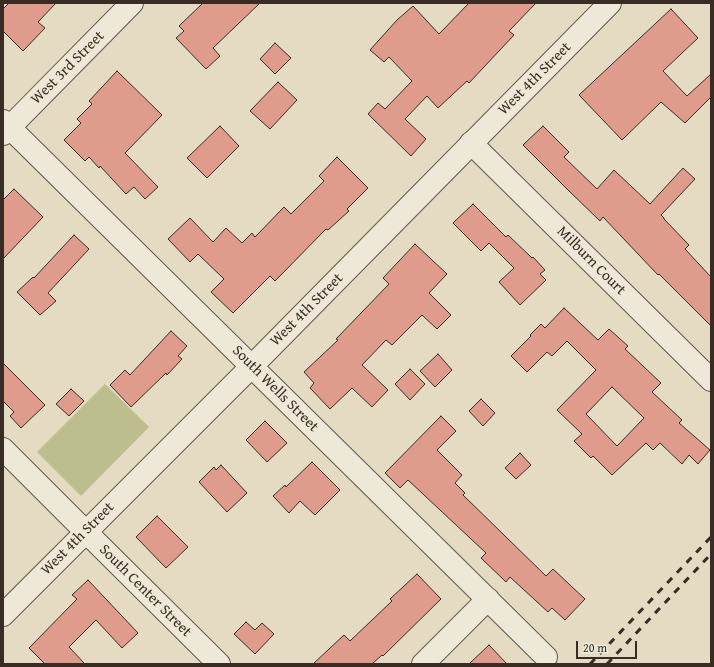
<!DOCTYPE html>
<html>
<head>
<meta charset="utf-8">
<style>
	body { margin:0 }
	#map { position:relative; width:714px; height:667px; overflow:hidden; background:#e4dbc2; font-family:"Gentium Book Plus",serif }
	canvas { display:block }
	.frame { position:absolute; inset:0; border:4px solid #392c24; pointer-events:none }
	.scale { position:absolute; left:576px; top:641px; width:61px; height:18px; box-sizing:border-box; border:2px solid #392c24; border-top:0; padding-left:5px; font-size:12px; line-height:14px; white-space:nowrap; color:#392c24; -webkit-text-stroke:3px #ede8d7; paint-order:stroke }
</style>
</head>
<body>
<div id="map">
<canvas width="714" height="667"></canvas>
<div class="frame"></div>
<div class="scale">20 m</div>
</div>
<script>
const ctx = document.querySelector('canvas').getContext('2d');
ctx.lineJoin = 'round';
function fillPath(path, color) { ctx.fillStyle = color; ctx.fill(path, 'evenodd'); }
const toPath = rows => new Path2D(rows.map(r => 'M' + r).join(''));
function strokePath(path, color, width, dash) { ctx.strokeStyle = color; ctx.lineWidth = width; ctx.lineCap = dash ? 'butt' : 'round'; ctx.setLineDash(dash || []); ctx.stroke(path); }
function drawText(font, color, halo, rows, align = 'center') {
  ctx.font = font + ' "Gentium Book Plus",serif'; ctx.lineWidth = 3; ctx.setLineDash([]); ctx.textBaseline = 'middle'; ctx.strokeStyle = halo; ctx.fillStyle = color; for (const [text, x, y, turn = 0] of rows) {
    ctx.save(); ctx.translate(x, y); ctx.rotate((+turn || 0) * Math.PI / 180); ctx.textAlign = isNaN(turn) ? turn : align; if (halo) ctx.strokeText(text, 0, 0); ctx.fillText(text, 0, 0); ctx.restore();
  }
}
const green = toPath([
	[105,384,149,427,81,496,37,452]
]);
const building = toPath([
	[9,3,56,3,38,22,45,28,23,51,3,31,3,9,9,3],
	[203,3,260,3,213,48,220,56,206,69,176,38,184,31,179,26,203,3],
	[469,3,536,3,509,31,514,35,469,83,467,81,438,108,427,96,405,119,426,139,411,156,368,114,378,103,385,109,412,81,389,57,384,62,370,50,397,20,413,6,439,34,469,3],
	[671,9,698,38,663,71,687,96,711,74,711,97,685,123,661,102,622,140,579,95,671,9],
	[275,43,291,58,275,74,260,59,275,43],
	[117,71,162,115,125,153,158,187,145,199,134,187,126,194,100,166,99,168,89,157,85,161,64,140,81,123,77,119,92,104,89,101,117,71],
	[278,82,297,100,270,129,250,111,278,82],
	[220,126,239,146,207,178,187,158,220,126],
	[543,126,569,152,564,157,597,189,614,170,650,204,683,168,695,179,661,215,664,218,664,219,689,245,685,249,711,277,711,326,659,274,658,275,603,217,600,221,567,189,523,145,543,126],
	[337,157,368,188,347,209,349,211,328,230,326,229,275,281,270,276,233,313,211,292,224,279,198,254,190,262,168,239,190,218,213,242,226,228,242,243,252,233,255,237,284,207,291,214,324,181,319,176,337,157],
	[14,189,43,217,3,259,3,200,14,189],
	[473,204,506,237,508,235,532,258,533,257,545,270,540,274,546,280,520,305,499,282,514,268,489,243,481,251,453,223,473,204],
	[74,235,89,249,48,293,56,301,40,315,17,292,33,277,34,278,74,235],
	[415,244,447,274,429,293,451,315,437,329,422,315,392,345,386,340,362,365,388,390,372,407,352,388,330,409,310,388,314,383,304,372,338,340,336,339,389,284,383,278,415,244],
	[564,308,598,340,609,329,628,346,625,349,661,383,652,392,682,420,679,423,710,450,698,464,689,455,682,464,660,443,653,450,646,443,612,475,593,456,591,458,574,441,582,434,557,410,596,370,567,341,552,356,547,352,527,372,511,356,531,336,530,335,541,324,545,328,564,308],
	[612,387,644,418,617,446,586,414,612,387],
	[171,331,187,346,178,356,182,359,167,375,166,373,131,407,110,385,125,370,130,375,171,331],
	[438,354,452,370,435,387,420,371,438,354],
	[3,363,45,405,21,428,10,416,14,412,3,401,3,363],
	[410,369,425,384,410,400,395,384,410,369],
	[71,389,84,401,69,416,56,404,71,389],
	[481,399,495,413,483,426,469,411,481,399],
	[441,416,456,431,437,450,462,475,455,483,465,493,463,495,546,576,553,569,585,599,565,620,552,608,548,612,510,577,506,582,481,558,486,553,408,480,400,488,385,473,441,416],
	[265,421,287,443,267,462,246,440,265,421],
	[520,453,531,465,516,479,505,468,520,453],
	[312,462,340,490,315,515,300,501,289,513,273,496,285,485,286,487,312,462],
	[221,465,247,493,227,512,199,482,214,467,216,470,221,465],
	[157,516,188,547,166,568,136,537,157,516],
	[417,574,441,599,383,656,382,655,372,664,313,664,344,635,350,641,392,601,390,599,417,574],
	[88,580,138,633,122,648,96,620,69,647,85,664,45,664,29,648,77,599,72,595,88,580],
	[246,622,255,630,262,623,274,634,255,654,234,634,246,622],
	[489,645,507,664,469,664,489,645]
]);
const minor = toPath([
	[3,121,546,657],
	[3,134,132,3],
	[471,143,711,380],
	[86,532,219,664],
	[423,664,488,599]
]);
const tertiary = toPath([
	[3,449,86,532],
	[3,615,252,366,610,3]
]);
const rail = toPath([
	[590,664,711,537],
	[607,664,711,554]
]);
const streetNames = [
	["West 3rd Street",68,68,-45],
	["West 4th Street",535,79,-45],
	["Milburn Court",591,261,45],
	["West 4th Street",307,310,-45],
	["South Wells Street",275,389,45],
	["West 4th Street",78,539,-45],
	["South Center Street",145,591,45]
];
fillPath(green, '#bcbe8e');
fillPath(building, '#df9c8d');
strokePath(building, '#392c24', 1);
strokePath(minor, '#64584c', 24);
strokePath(tertiary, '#64584c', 24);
strokePath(minor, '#ede8d7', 22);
strokePath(tertiary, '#ede8d7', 22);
strokePath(rail, '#392c24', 3, [7, 7]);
drawText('15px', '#392c24', '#ede8d7', streetNames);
</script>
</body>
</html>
